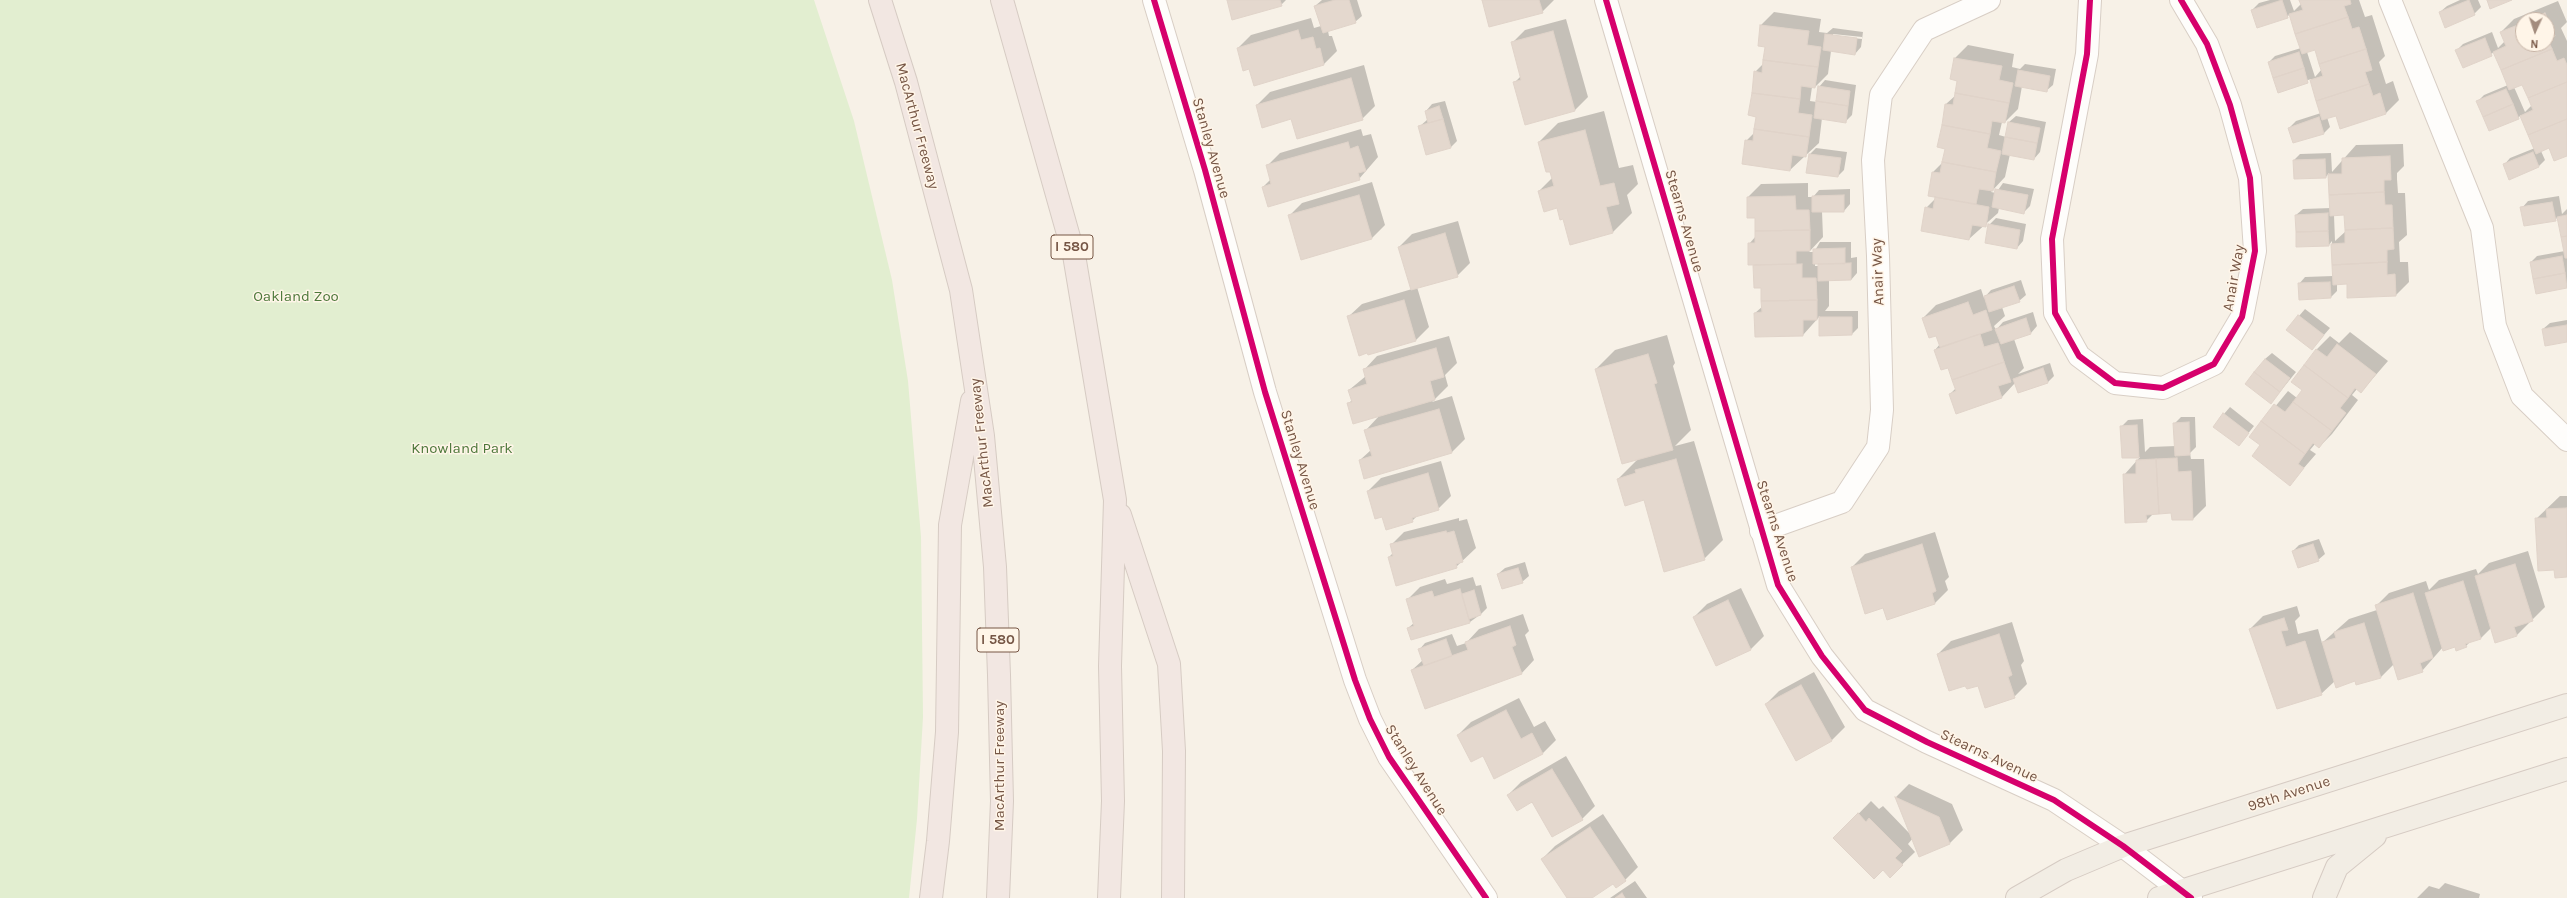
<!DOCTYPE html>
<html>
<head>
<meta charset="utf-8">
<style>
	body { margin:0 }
	#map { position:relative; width:2567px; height:898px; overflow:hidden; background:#f7f1e7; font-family:Karla,sans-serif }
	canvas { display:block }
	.north { position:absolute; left:2515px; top:12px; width:40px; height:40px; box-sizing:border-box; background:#fff5e8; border:1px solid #c8b5a7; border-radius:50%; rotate:183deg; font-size:11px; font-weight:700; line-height:16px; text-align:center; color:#765645 }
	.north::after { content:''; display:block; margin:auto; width:14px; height:18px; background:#a38c7e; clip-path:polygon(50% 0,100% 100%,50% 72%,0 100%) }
</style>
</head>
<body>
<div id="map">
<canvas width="2567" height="898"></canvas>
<div class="north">N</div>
</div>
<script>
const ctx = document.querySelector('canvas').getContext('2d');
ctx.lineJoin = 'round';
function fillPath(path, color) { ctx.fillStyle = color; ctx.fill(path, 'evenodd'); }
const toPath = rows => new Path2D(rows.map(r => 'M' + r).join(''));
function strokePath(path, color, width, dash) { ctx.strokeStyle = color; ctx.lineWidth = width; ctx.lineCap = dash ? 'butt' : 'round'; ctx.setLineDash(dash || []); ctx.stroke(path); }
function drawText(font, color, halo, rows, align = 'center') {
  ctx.font = font + ' Karla,sans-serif'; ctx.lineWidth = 3; ctx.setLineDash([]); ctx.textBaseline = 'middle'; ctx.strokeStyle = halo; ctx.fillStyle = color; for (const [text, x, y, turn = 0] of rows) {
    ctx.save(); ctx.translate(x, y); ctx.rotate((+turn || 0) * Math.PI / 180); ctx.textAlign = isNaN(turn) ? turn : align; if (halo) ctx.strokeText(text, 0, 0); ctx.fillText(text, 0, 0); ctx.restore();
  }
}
const green = toPath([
	[0,0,814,0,854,121,892,280,908,381,921,537,923,717,917,819,909,898,0,898]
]);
const shadow = toPath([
	[1228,0,1286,0,1281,5],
	[1322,0,1357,0,1362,16,1355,22,1328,31,1329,36,1332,36,1337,51,1324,64,1250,68,1238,48,1251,35,1311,18,1314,28,1321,26,1315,6],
	[1483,0,1554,0,1542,12],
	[2270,0,2290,0,2294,11,2302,3,2300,0,2359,0,2365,17,2372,15,2385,56,2379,62,2386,84,2393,81,2399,100,2386,113,2336,114,2327,117,2330,127,2324,133,2294,142,2289,128,2296,121,2321,113,2311,79,2278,91,2269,62,2275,56,2301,48,2290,14,2287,17,2252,10,2259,3],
	[2316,49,2322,69,2315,77,2307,52],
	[2460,0,2478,0,2481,7,2474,14,2440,12,2447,6],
	[2558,1,2567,22,2561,28,2567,41,2567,155,2550,147,2541,151,2545,160,2539,166,2504,165,2510,158,2535,148,2521,115,2518,118,2477,102,2484,95,2508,85,2495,52,2463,67,2456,51,2463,44,2492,32,2498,48,2505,41,2501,32,2514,19],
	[2523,20,2547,20,2547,44,2523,44],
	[2523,84,2532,105,2525,112,2514,87],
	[1774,12,1821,19,1819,32,1827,33,1833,28,1863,32,1861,47,1855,54,1831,51,1828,74,1815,87,1812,87,1810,101,1817,102,1819,87,1825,80,1856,85,1852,115,1845,122,1822,118,1819,143,1790,170,1746,141,1755,132,1757,116,1755,72,1764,63,1766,47,1761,25],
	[1833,34,1862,37,1862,39,1833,36],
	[1566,19,1588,97,1575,110,1514,83,1521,76,1512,43,1525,30],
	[1968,45,2014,54,2012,67,2020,69,2025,64,2056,69,2053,85,2046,91,2022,86,2018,109,2005,122,2002,122,1999,135,2006,137,2009,122,2016,116,2046,122,2040,152,2034,159,2010,154,2005,177,1991,192,1996,193,2003,183,2034,189,2030,206,2024,212,1999,208,1998,213,1969,239,1926,208,1936,198,1936,196,1929,195,1933,172,1943,162,1946,148,1946,104,1956,95,1959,80,1955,58],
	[1364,65,1375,106,1362,119,1257,105,1270,92],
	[1445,101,1457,141,1451,147,1427,154,1419,127,1428,119,1426,111,1432,104],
	[1604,111,1619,168,1633,165,1638,184,1627,195,1632,213,1613,232,1571,243,1564,218,1557,207,1539,191,1553,177,1539,142,1558,123],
	[1361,129,1363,136,1371,134,1378,157,1359,179,1263,187,1271,179,1267,166,1280,153],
	[2403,144,2404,166,2397,173,2397,179,2398,193,2405,193,2407,235,2399,242,2400,262,2408,262,2409,282,2396,295,2348,283,2337,284,2337,291,2331,297,2299,284,2305,277,2333,276,2332,241,2329,245,2296,215,2303,209,2331,208,2329,173,2326,177,2294,160,2300,154,2331,153,2332,172,2356,145],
	[2345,214,2346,231,2335,241,2334,215],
	[1816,148,1847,152,1844,170,1838,176,1810,154],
	[1372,182,1385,225,1372,238,1289,216,1302,203],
	[1808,183,1808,197,1813,197,1819,190,1850,189,1850,204,1844,211,1822,211,1823,237,1809,252,1814,252,1820,242,1851,242,1851,258,1857,257,1857,273,1851,280,1829,280,1829,306,1825,311,1858,311,1858,328,1852,334,1820,335,1820,316,1803,335,1755,313,1763,306,1762,287,1755,287,1754,264,1749,244,1756,236,1756,217,1748,197,1761,184],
	[1815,263,1819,263,1819,266,1815,266],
	[2559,196,2562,214,2567,209,2567,287,2537,292,2531,262,2537,256,2565,251,2558,217,2555,220,2522,208,2528,201],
	[1996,218,2026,224,2023,241,2017,248,1989,225],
	[1458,221,1470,263,1457,276,1417,287,1429,327,1416,340,1348,317,1362,304,1412,289,1399,247,1412,234],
	[2021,280,2026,295,2019,301,2002,307,2005,316,1994,326,1996,330,2003,322,2033,312,2037,326,2031,333,2014,339,2024,368,2018,374,2050,363,2054,376,2048,382,2018,392,2015,383,2002,397,1950,394,1956,388,1949,366,1935,350,1940,344,1937,335,1923,318,1936,305,1981,289,1984,298,1991,290],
	[2305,309,2330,328,2318,342,2299,316],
	[2567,320,2567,341,2543,329,2550,323],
	[2350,332,2388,361,2361,392,2357,389,2352,395,2358,400,2332,434,2319,447,2315,444,2310,450,2316,454,2290,484,2261,445,2250,437,2288,391,2297,398,2304,390,2292,382,2317,349,2330,336,2339,343],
	[1667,335,1675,363,1673,366,1691,430,1675,446,1694,441,1723,540,1704,559,1645,499,1618,479,1639,458,1596,369,1615,350],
	[1449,336,1457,363,1445,375,1448,386,1432,402,1452,396,1465,439,1452,452,1360,460,1371,450,1365,431,1380,415,1348,404,1352,400,1349,390,1366,376,1364,370,1377,356],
	[2272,353,2296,372,2271,403,2265,359],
	[2230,407,2254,426,2239,445,2224,414],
	[2181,417,2195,417,2196,447,2190,453,2191,459,2204,459,2206,506,2193,519,2172,512,2154,513,2146,521,2124,475,2140,457,2123,457,2122,426,2128,420,2143,419,2145,452,2150,447,2176,446,2174,424],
	[1441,461,1451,496,1438,509,1418,515,1412,521,1383,516,1368,491,1381,478],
	[2560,496,2567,496,2567,576,2555,569,2536,519],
	[1459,518,1459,521,1467,519,1476,548,1456,567,1389,557,1393,553,1391,545,1404,532],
	[1935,532,1949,577,1945,581,1948,590,1935,603,1887,618,1883,607,1852,567,1865,554],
	[2319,539,2325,554,2318,560,2293,551,2299,545],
	[2528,551,2545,607,2517,635,2496,641,2492,627,2481,638,2471,641,2466,646,2443,647,2422,671,2394,664,2381,677,2357,684,2356,680,2335,681,2321,694,2250,629,2263,616,2297,606,2300,616,2295,621,2298,634,2318,629,2322,643,2349,619,2377,610,2376,606,2389,593,2426,581,2429,590,2439,580,2476,569,2478,574,2489,563],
	[1525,562,1529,576,1522,582,1498,574,1505,568],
	[1473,577,1476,586,1481,585,1487,608,1481,614,1470,622,1408,628,1414,623,1407,600,1420,587,1445,579,1447,584],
	[1741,588,1764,636,1751,649,1717,665,1694,617,1707,604],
	[1523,614,1529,631,1525,635,1534,660,1521,674,1412,670,1423,660,1419,650,1425,643,1452,634,1457,646,1466,643,1479,629],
	[2012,622,2024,661,2021,665,2027,684,2014,697,1938,654,1951,641],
	[1814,672,1845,727,1832,740,1766,704,1779,691],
	[1519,698,1534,727,1545,721,1556,740,1543,753,1495,778,1483,755,1458,735,1471,722],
	[1566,756,1595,806,1582,819,1508,795,1521,782],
	[1909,784,1952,804,1963,830,1950,843,1913,838,1908,844,1915,852,1890,876,1883,869,1835,838,1871,801,1879,809,1883,806,1912,836,1896,797],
	[1603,814,1638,867,1625,880,1614,882,1590,898,1568,898,1542,859,1555,846],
	[1635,881,1647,898,1610,898],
	[2445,883,2480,894,2479,898,2417,898,2429,886,2439,889]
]);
const building = toPath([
	[1227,0,1280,0,1282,6,1232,20,1227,0],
	[1335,0,1349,0,1356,23,1323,33,1314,6,1335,0],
	[1482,0,1539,0,1543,13,1489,27,1482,0],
	[2282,0,2288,18,2257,28,2251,10,2282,0],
	[2299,0,2350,0,2351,4,2344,6,2348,17,2295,34,2289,14,2303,10,2299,0],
	[2469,0,2475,15,2445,28,2439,12,2469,0],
	[2487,0,2512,0,2490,9,2487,0],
	[2545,13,2555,36,2547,38,2552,49,2501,70,2493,52,2506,46,2500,32,2523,23,2523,44,2547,44,2547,20,2529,20,2545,13],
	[2348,17,2352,29,2359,27,2366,49,2319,64,2315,50,2302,54,2295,34,2348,17],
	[1760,25,1809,31,1807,45,1821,47,1818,67,1763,60,1765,47,1758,46,1760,25],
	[1298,30,1301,40,1313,37,1316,49,1320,48,1324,65,1254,86,1249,69,1243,71,1237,48,1298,30],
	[1553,31,1575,111,1525,125,1513,82,1521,80,1511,42,1553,31],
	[1825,34,1857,38,1855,55,1823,50,1825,34],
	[2485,38,2492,56,2463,68,2455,50,2485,38],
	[2366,49,2372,70,2365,72,2369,84,2316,101,2310,80,2323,76,2319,64,2366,49],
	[2552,49,2557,61,2564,58,2567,65,2567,82,2528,98,2522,85,2509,90,2501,70,2552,49],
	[2299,52,2304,68,2273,78,2268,62,2299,52],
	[1954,58,2002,66,1999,80,2013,83,2009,103,1955,93,1957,81,1950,79,1954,58],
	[1763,60,1818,67,1815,88,1801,86,1800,99,1752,93,1754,71,1762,73,1763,60],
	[2304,68,2308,83,2278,93,2273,78,2304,68],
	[2018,70,2050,76,2047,92,2015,86,2018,70],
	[1351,78,1363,120,1297,139,1291,119,1262,128,1256,105,1351,78],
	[2567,82,2567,119,2528,135,2520,116,2533,110,2528,98,2567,82],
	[2369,84,2373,96,2380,93,2386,114,2340,129,2336,116,2322,120,2316,101,2369,84],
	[1818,86,1850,91,1848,106,1816,101,1818,86],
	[2506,89,2513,104,2483,117,2476,101,2506,89],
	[1752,93,1800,99,1798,113,1812,115,1809,137,1754,129,1756,117,1748,115,1752,93],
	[1955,93,2009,103,2005,123,1992,121,1990,134,1942,125,1945,104,1953,105,1955,93],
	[1816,101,1848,106,1846,123,1814,118,1816,101],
	[2513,104,2519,119,2489,131,2483,117,2513,104],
	[1439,106,1443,119,1428,123,1425,111,1439,106],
	[2319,117,2324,134,2293,143,2288,128,2319,117],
	[1443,119,1451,148,1426,155,1418,126,1443,119],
	[2567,119,2567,156,2554,161,2549,148,2536,154,2528,135,2567,119],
	[2008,122,2040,128,2037,143,2005,137,2008,122],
	[1942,125,1990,134,1987,148,2001,151,1996,172,1942,162,1945,149,1937,147,1942,125],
	[1754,129,1809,137,1806,157,1792,155,1790,171,1742,164,1745,140,1753,141,1754,129],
	[1585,130,1600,186,1614,183,1619,204,1606,207,1613,233,1570,245,1563,219,1560,220,1557,208,1544,212,1538,191,1554,186,1550,172,1546,172,1538,142,1585,130],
	[2005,137,2037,143,2034,160,2002,154,2005,137],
	[1348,142,1350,149,1358,146,1366,171,1358,173,1360,180,1268,207,1262,187,1271,184,1266,165,1348,142],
	[2533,152,2539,167,2509,180,2503,164,2533,152],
	[1809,154,1841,158,1838,177,1806,173,1809,154],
	[2390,156,2391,180,2384,180,2384,192,2329,195,2328,174,2342,174,2342,158,2390,156],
	[2325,159,2326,178,2294,179,2293,160,2325,159],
	[1942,162,1996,172,1993,191,1979,189,1976,204,1928,196,1932,172,1940,173,1942,162],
	[1995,189,2028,195,2024,214,1992,207,1995,189],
	[2384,192,2385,205,2392,205,2393,228,2345,230,2344,215,2330,216,2329,195,2384,192],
	[1359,195,1372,239,1301,260,1288,215,1359,195],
	[1844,195,1844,212,1812,212,1812,196,1844,195],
	[1795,196,1796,210,1809,210,1810,230,1755,231,1755,218,1747,218,1747,197,1795,196],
	[1935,197,1989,207,1986,227,1972,225,1969,240,1921,231,1925,207,1933,209,1935,197],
	[2552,202,2556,221,2524,226,2520,207,2552,202],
	[2328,213,2328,231,2296,232,2295,215,2328,213],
	[2567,215,2567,236,2561,237,2557,217,2567,215],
	[1988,224,2020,230,2017,249,1985,243,1988,224],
	[2393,228,2394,249,2387,250,2387,262,2332,265,2331,244,2345,243,2345,230,2393,228],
	[1810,230,1810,251,1796,251,1796,264,1748,265,1748,243,1755,243,1755,231,1810,230],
	[2328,231,2329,246,2296,247,2296,232,2328,231],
	[1445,233,1458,277,1411,290,1398,247,1445,233],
	[2567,236,2567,258,2565,258,2561,237,2567,236],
	[1845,248,1845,264,1813,264,1813,249,1845,248],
	[2562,256,2565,273,2533,279,2530,262,2562,256],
	[2387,262,2387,275,2395,274,2396,296,2347,298,2347,284,2333,285,2332,265,2387,262],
	[1851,263,1851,280,1818,281,1818,264,1851,263],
	[1802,264,1802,278,1816,278,1817,300,1761,301,1761,288,1754,288,1753,265,1802,264],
	[2565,273,2567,288,2536,294,2533,279,2565,273],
	[2330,282,2331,298,2299,300,2298,283,2330,282],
	[2014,286,2020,302,1989,312,1984,296,2014,286],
	[1404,300,1416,341,1368,355,1367,353,1359,356,1347,316,1404,300],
	[1817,300,1817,320,1803,320,1803,336,1755,337,1754,313,1762,312,1761,301,1817,300],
	[1968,302,1973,315,1986,310,1992,330,1940,347,1936,336,1929,338,1922,318,1968,302],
	[2298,315,2324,335,2312,350,2286,330,2298,315],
	[1819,317,1852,317,1852,335,1819,336,1819,317],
	[2026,318,2031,334,2001,344,1995,329,2026,318],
	[2567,325,2567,342,2545,346,2542,329,2567,325],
	[1980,334,1984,347,1998,343,2004,362,1952,380,1948,368,1941,370,1934,350,1980,334],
	[2337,344,2376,374,2361,393,2355,388,2348,398,2304,365,2316,349,2327,357,2337,344],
	[1436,348,1444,377,1430,381,1435,400,1353,424,1347,403,1352,402,1348,390,1367,384,1363,369,1436,348],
	[1648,354,1657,383,1654,384,1673,450,1622,464,1595,369,1648,354],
	[2265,359,2290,378,2280,392,2254,372,2265,359],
	[2004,362,2011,382,1998,386,2002,398,1956,414,1949,394,1956,391,1952,380,2004,362],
	[2304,365,2348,398,2340,408,2346,413,2332,431,2293,402,2302,390,2291,382,2304,365],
	[2043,368,2048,383,2018,393,2013,379,2043,368],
	[2254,372,2280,392,2271,404,2245,384,2254,372],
	[2293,402,2332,431,2319,448,2313,443,2305,454,2261,421,2274,404,2285,412,2293,402],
	[1439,409,1452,453,1364,479,1359,460,1372,456,1364,430,1439,409],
	[2223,413,2249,433,2239,446,2213,427,2223,413],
	[2261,421,2305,454,2298,464,2304,468,2290,486,2252,456,2260,445,2249,437,2261,421],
	[2189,422,2190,455,2175,456,2173,423,2189,422],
	[2137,425,2139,458,2122,458,2120,426,2137,425],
	[2177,458,2178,472,2191,471,2193,520,2172,520,2171,513,2159,514,2156,459,2177,458],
	[1676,459,1705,560,1664,572,1644,500,1625,506,1617,479,1636,473,1635,470,1676,459],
	[2156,459,2159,514,2146,515,2147,522,2125,523,2123,474,2136,474,2136,460,2156,459],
	[1428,473,1439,510,1412,518,1413,522,1386,530,1382,517,1375,519,1367,491,1428,473],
	[2567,508,2567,577,2555,578,2554,570,2538,571,2535,518,2547,518,2546,509,2567,508],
	[1446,531,1447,533,1454,531,1463,562,1456,564,1457,568,1396,586,1388,557,1393,556,1390,544,1446,531],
	[1922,544,1936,591,1932,593,1935,604,1887,620,1883,608,1865,614,1851,567,1922,544],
	[2313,544,2319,561,2298,568,2292,551,2313,544],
	[2515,564,2533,621,2514,627,2517,636,2495,643,2475,576,2515,564],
	[1518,568,1523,583,1502,589,1497,574,1518,568],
	[2463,581,2481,639,2465,644,2467,647,2456,651,2455,647,2443,651,2425,593,2463,581],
	[1460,589,1470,623,1411,640,1407,628,1414,626,1406,599,1432,591,1434,597,1460,589],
	[1474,590,1481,615,1469,619,1462,594,1474,590],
	[2413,593,2433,658,2420,663,2423,672,2398,680,2375,605,2413,593],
	[1728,600,1751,650,1716,666,1693,617,1728,600],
	[2284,618,2288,630,2281,631,2286,647,2305,641,2322,695,2277,709,2249,629,2284,618],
	[2364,623,2381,678,2356,685,2355,681,2336,688,2322,642,2336,638,2334,632,2364,623],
	[1510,626,1516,645,1512,647,1522,674,1425,709,1411,670,1468,650,1465,642,1510,626],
	[1999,634,2012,675,2008,677,2015,698,1985,708,1978,686,1967,689,1965,686,1949,691,1937,654,1999,634],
	[1446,639,1452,656,1424,666,1418,649,1446,639],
	[1801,685,1832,741,1796,761,1765,704,1801,685],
	[1506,710,1521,739,1532,733,1543,754,1494,779,1483,756,1471,762,1457,735,1506,710],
	[1552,769,1583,820,1552,837,1532,802,1517,811,1507,795,1552,769],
	[1895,797,1939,817,1950,844,1919,857,1895,797],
	[1858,813,1866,822,1869,818,1902,851,1895,858,1903,865,1890,878,1883,870,1874,879,1833,838,1858,813],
	[1590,827,1626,881,1616,888,1613,884,1592,898,1567,898,1541,859,1590,827],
	[1622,893,1625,898,1615,898,1622,893]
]);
const minor = toPath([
	[1606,0,1778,585,1822,656,1865,710,1927,742,2054,800,2123,846,2191,898],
	[2090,0,2087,54,2052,239,2055,313,2079,356,2115,383,2163,388,2214,364,2242,317,2255,251,2250,178,2230,105,2207,44,2181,0],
	[2390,0,2482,228,2495,326,2522,396,2567,440],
	[1761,531,1842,502,1878,447,1882,410,1878,256,1873,160,1881,95,1924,30,1989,0]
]);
const tertiary = toPath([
	[1154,0,1205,170,1265,392,1355,680,1370,719,1389,757,1486,898]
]);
const primary = toPath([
	[2017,898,2066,870,2123,846,2567,705],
	[2159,898,2567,769],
	[2324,898,2337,867,2375,836]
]);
const motorway = toPath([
	[880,0,906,82,961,290,983,436,995,567,999,675,1002,801,998,898],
	[1002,0,1074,255,1115,500,1110,666,1113,801,1109,898],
	[1120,515,1169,664,1174,751,1173,898],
	[931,898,938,841,947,732,950,525,972,401]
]);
const cycleway = toPath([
	[1154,0,1205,170,1265,392,1355,680,1370,719,1389,757,1486,898],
	[1606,0,1778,585,1822,656,1865,710,1927,742,2054,800,2123,846,2191,898],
	[2090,0,2087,54,2052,239,2055,313,2079,356,2115,383,2163,388,2214,364,2242,317,2255,251,2250,178,2230,105,2207,44,2181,0]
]);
const shields = [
	[1072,247,42],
	[998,640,42]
];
const shieldNames = [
	["I 580",1072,247],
	["I 580",998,640]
];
const streetNames = [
	["MacArthur Freeway",917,126,75],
	["Stanley Avenue",1211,148,74],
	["Stearns Avenue",1684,221,74],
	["Anair Way",1878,272,-92],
	["Anair Way",2234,278,-80],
	["MacArthur Freeway",982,443,-96],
	["Stanley Avenue",1300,460,73],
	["Stearns Avenue",1777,531,72],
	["Stearns Avenue",1989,756,25],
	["MacArthur Freeway",1000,766,-90],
	["Stanley Avenue",1416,770,58],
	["98th Avenue",2289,794,-18]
];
const parkNames = [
	["Oakland Zoo",296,297],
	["Knowland Park",462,449]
];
fillPath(green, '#e2eed0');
fillPath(shadow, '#0003');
fillPath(building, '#e4d8ce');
strokePath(building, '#e0d3c9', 1);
strokePath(minor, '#d8cec5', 24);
strokePath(tertiary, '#d8cec5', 24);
strokePath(primary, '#d6cbc3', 24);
strokePath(motorway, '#d6cbc3', 24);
strokePath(minor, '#fefdfb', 22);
strokePath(tertiary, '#fefdfb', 22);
strokePath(primary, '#f2ede4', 22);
strokePath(motorway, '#f2e7e2', 22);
strokePath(cycleway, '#d6006c', 6);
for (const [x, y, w] of shields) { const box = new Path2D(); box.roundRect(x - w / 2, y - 12, w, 24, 3); ctx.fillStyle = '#fff5e8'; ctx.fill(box); strokePath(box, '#765645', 1); }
drawText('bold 14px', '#765645', null, shieldNames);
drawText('15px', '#765645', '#fff5e8', streetNames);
drawText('15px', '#4d783a', '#fff5e8', parkNames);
</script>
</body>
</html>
